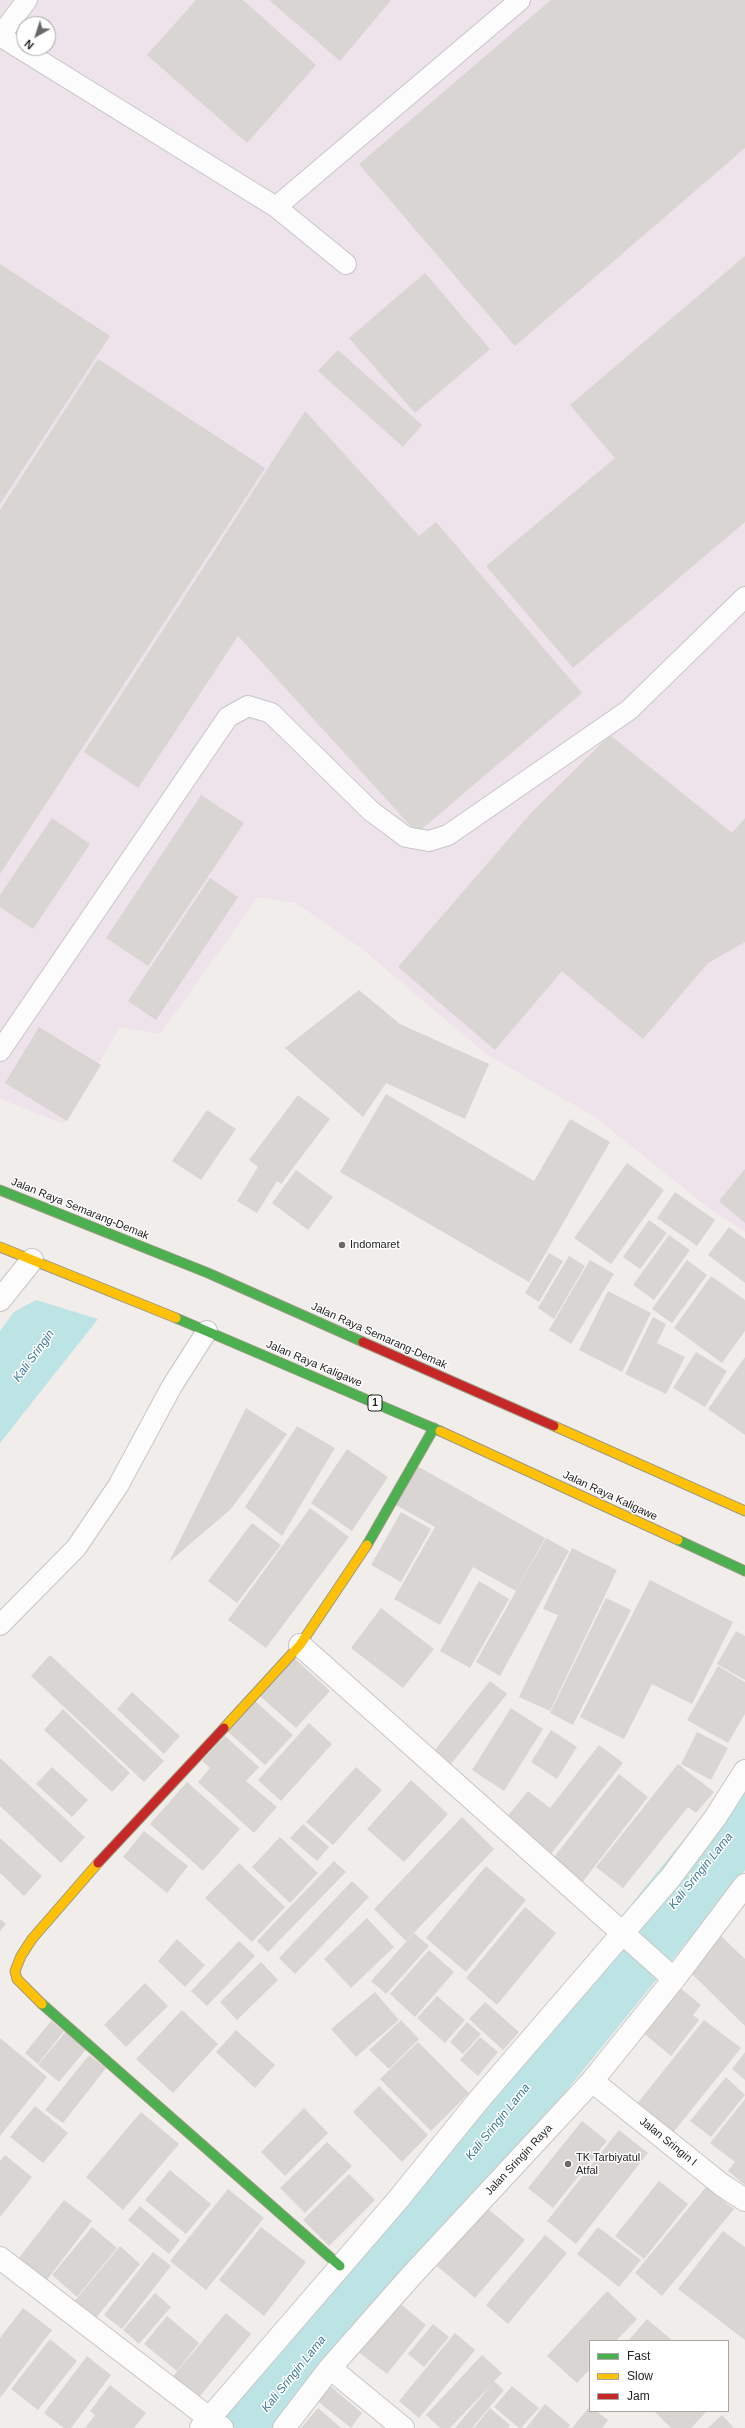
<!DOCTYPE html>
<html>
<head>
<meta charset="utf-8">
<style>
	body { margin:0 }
	#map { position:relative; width:745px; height:2428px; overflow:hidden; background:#f0edea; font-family:Arial,sans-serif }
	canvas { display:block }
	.legend { position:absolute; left:589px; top:2340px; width:140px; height:72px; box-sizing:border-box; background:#fff; border:1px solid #a7a7a7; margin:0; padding:5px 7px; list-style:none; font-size:12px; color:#222 }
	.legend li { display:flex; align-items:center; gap:8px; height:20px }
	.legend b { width:20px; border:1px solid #a7a7a7 }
	.north { position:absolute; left:16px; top:16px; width:40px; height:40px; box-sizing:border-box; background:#fff; border:1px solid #a7a7a7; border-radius:50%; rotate:219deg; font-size:11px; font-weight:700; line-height:16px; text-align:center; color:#222 }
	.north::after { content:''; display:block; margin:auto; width:14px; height:18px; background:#6a6968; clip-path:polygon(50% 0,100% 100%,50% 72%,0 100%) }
</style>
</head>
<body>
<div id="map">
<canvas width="745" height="2428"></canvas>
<ul class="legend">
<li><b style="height:5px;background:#4caf50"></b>Fast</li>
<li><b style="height:5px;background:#ffc107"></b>Slow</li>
<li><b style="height:5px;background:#c62828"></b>Jam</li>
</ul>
<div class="north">N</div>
</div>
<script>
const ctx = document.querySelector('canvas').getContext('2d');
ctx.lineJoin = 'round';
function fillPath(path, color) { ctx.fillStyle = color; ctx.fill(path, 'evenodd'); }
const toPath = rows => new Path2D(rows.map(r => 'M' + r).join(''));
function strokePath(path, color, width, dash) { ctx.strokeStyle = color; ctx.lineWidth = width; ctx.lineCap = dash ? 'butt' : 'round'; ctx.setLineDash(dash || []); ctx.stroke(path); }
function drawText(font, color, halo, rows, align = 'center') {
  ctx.font = font + ' Arial,sans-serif'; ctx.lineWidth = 3; ctx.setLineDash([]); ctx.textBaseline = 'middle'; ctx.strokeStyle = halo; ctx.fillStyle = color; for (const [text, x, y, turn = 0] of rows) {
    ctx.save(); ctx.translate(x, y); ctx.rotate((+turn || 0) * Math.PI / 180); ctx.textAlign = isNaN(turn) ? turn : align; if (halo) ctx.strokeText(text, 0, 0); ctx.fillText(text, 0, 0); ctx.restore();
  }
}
const industrial = toPath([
	[0,0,745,0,745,1232,711,1210,595,1117,486,1054,361,948,296,903,258,897,160,1034,120,1027,63,1124,0,1099],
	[24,24,48,24,48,48,24,48]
]);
const water = toPath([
	[36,1300,98,1319,0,1443,0,1331,14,1312]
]);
const river = toPath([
	[250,2428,745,1817]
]);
const building = toPath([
	[196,0,243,0,316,65,247,143,147,55],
	[269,0,391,0,340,61],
	[551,0,745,0,745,148,515,346,359,164],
	[745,256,745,522,573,668,486,566,615,458,570,405],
	[0,264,110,336,0,504],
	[425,273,490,349,415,413,349,338],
	[338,350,422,425,403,447,318,371],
	[98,359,265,468,0,874,0,510],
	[305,411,419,536,436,522,582,693,417,833,238,636,138,788,84,752],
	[610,735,732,833,745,818,745,942,708,963,643,1039,562,971,495,1050,398,967,531,813],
	[201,795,244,823,148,966,106,938],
	[52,818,90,844,33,929,0,907,0,895],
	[210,878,238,897,156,1020,128,1001],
	[359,990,400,1024,489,1064,465,1119,386,1083,363,1117,285,1048],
	[39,1027,101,1065,67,1121,5,1083],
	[386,1094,534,1181,570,1119,610,1142,529,1282,340,1172],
	[298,1095,330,1119,281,1184,277,1181,257,1213,237,1201,258,1167,249,1160],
	[207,1110,236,1129,201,1180,172,1161],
	[627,1163,664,1190,611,1264,574,1238],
	[745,1169,745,1223,719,1201],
	[296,1170,333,1197,308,1230,272,1203],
	[675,1192,715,1220,697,1246,657,1218],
	[649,1220,667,1233,640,1269,623,1257],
	[729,1227,745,1239,745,1283,708,1255],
	[669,1235,690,1250,654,1300,633,1285],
	[549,1253,563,1261,539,1302,525,1293],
	[569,1256,585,1266,554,1319,538,1308],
	[590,1260,614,1274,571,1344,549,1330],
	[687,1260,707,1275,672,1323,652,1309],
	[711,1276,745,1300,745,1331,722,1363,674,1328],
	[608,1291,651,1313,622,1372,579,1350],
	[653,1317,666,1324,657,1343,685,1357,666,1394,625,1374],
	[696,1352,727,1371,705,1407,673,1388],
	[745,1357,745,1435,708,1409],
	[246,1408,287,1434,231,1509,169,1562],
	[297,1426,335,1448,282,1536,245,1507],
	[347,1449,388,1477,352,1531,311,1503],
	[417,1466,545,1538,516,1591,473,1567,440,1625,394,1599,435,1527,396,1505],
	[310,1508,349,1537,266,1648,228,1620],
	[401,1512,431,1529,401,1582,371,1565],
	[252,1523,281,1545,237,1603,208,1581],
	[546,1538,569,1551,500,1676,476,1662],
	[572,1548,617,1570,550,1711,519,1697,558,1615,543,1609],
	[650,1580,733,1622,692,1704,652,1684,624,1739,580,1717],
	[479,1581,509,1599,470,1668,440,1651],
	[606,1598,631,1610,573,1725,550,1713],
	[381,1608,434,1649,403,1688,351,1648],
	[736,1631,745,1636,745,1680,717,1664],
	[50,1655,164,1761,144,1782,31,1676],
	[294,1658,330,1691,296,1728,260,1696],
	[718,1666,745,1682,745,1714,728,1743,687,1720],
	[490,1681,507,1694,447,1769,430,1756],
	[132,1692,180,1736,164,1754,117,1709],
	[255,1701,293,1735,265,1765,227,1731],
	[511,1708,543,1729,504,1791,472,1770],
	[63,1709,130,1773,112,1792,44,1730],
	[309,1723,332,1744,281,1801,258,1780],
	[551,1730,577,1747,557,1779,531,1762],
	[697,1732,728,1748,711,1780,681,1764],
	[225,1736,259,1767,246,1781,277,1807,254,1833,198,1782,210,1768,202,1761],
	[599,1745,623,1763,547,1859,502,1823,528,1791,550,1808],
	[0,1758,85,1837,61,1863,0,1806],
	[678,1764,714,1792,696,1813,688,1807,623,1888,596,1867],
	[52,1767,88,1800,72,1817,36,1784],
	[356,1767,382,1790,333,1845,306,1822],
	[619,1774,648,1797,578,1888,548,1865],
	[411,1780,448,1814,404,1862,367,1829],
	[187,1782,240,1829,203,1871,150,1824],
	[462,1817,494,1849,406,1941,374,1909],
	[303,1824,329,1847,317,1861,290,1838],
	[144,1831,188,1866,167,1893,123,1857],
	[280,1837,318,1873,290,1903,252,1867],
	[0,1838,42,1876,24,1896,0,1873],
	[334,1861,346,1872,268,1952,257,1941],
	[239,1863,285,1907,252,1942,205,1898],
	[486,1866,526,1900,466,1972,426,1938],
	[352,1881,369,1897,295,1974,279,1958],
	[525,1907,556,1933,497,2005,466,1978],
	[367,1918,394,1947,351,1988,324,1959],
	[0,1919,6,1924,0,1931],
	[414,1933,429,1946,386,1994,371,1981],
	[720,1935,745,1959,745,2026,687,1969],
	[177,1939,205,1965,185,1987,158,1961],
	[239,1941,255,1956,207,2006,191,1991],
	[429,1950,454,1972,415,2017,390,1994],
	[261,1962,278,1980,237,2020,220,2002],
	[145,1983,168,2006,126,2047,104,2025],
	[679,1987,701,2005,693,2015,699,2020,671,2056,642,2032],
	[375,1992,399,2020,356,2057,331,2029],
	[437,1996,465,2020,445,2043,417,2018],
	[485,2002,519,2032,503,2050,469,2019],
	[182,2010,218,2044,173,2093,136,2059],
	[401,2020,419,2039,389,2069,369,2050],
	[704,2020,741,2048,672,2134,636,2105],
	[51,2021,64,2031,38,2064,25,2053],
	[467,2022,481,2034,463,2054,450,2042],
	[67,2030,88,2047,59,2082,38,2065],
	[236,2030,275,2065,255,2088,216,2052],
	[480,2037,498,2052,478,2076,460,2060],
	[0,2038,47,2077,0,2136],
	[418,2042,469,2093,431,2131,380,2079],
	[745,2052,745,2080,732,2069],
	[89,2055,106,2068,63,2123,45,2110],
	[726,2077,745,2095,711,2137,690,2121],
	[379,2086,428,2135,402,2162,353,2112],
	[745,2099,745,2185,728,2171,735,2162,710,2143],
	[35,2106,68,2133,43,2163,10,2137],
	[304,2108,328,2133,285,2176,261,2152],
	[141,2112,179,2144,123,2210,86,2177],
	[582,2121,607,2141,553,2208,528,2188],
	[619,2130,648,2153,576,2244,547,2221],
	[327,2142,352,2166,305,2213,280,2188],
	[5,2155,32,2177,0,2217,0,2161],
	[170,2170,211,2204,186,2234,145,2200],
	[349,2174,375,2200,329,2246,303,2220],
	[659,2181,688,2204,644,2259,615,2236],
	[706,2187,734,2209,662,2296,635,2273],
	[228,2189,264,2218,206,2290,170,2261],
	[64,2200,92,2221,46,2281,18,2259],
	[140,2206,180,2240,169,2254,128,2220],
	[487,2208,525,2240,475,2298,437,2266],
	[92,2227,117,2248,77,2297,52,2275],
	[261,2227,306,2262,264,2316,219,2280],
	[598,2227,641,2260,619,2287,577,2254],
	[723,2231,745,2247,745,2340,678,2289],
	[545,2235,567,2253,508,2324,486,2305],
	[120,2246,140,2264,95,2319,74,2302],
	[153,2252,171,2266,122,2329,104,2315],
	[607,2291,637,2319,616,2341,590,2341,590,2369,577,2383,547,2356],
	[155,2293,171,2307,139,2344,123,2330],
	[397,2301,426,2325,387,2374,357,2351],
	[23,2308,52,2330,0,2398,0,2338],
	[226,2313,251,2334,196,2401,170,2380],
	[167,2316,199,2343,177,2371,144,2344],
	[647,2319,673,2341,628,2341],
	[433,2324,449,2337,424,2367,408,2354],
	[455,2333,475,2350,419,2418,399,2401],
	[50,2339,77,2361,38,2410,11,2389],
	[482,2355,502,2373,494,2381,504,2390,472,2428,455,2428,493,2383,450,2428,440,2428,426,2415],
	[87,2356,111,2375,71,2428,64,2428,44,2413],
	[328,2384,362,2413,351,2428,315,2399],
	[110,2385,146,2413,134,2428,85,2428,95,2415,90,2411],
	[512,2386,539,2408,521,2428,519,2428,494,2407],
	[545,2404,570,2425,568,2428,526,2428],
	[590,2406,590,2411,596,2411,608,2420,602,2428,572,2428],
	[318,2408,341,2428,301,2428],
	[490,2408,510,2425,508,2428,474,2428],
	[654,2411,707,2411,691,2428,671,2428],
	[722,2415,734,2428,708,2428]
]);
const lane = toPath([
	[0,36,276,207,346,264],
	[0,36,27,0],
	[276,207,520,0],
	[0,1051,228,717,248,706,271,713,371,811,406,837,429,841,448,835,629,710,745,597],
	[0,1625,76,1548,118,1486,172,1386,207,1331]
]);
const street = toPath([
	[0,1300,32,1260],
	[300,1645,674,1979],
	[592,2081,722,2185,745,2200],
	[0,2258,222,2428],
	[330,2368,403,2428],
	[201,2428,396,2202,478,2101,671,1877,715,1818,745,1771],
	[284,2428,330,2368,411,2276,592,2081,674,1979,745,1885]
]);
const fast = toPath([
	[0,1190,208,1273,363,1342],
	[176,1318,440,1431],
	[678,1540,745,1571],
	[367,1545,434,1428],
	[42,2004,340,2266]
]);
const slow = toPath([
	[0,1247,176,1318],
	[554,1426,745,1511],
	[440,1431,678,1540],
	[224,1728,300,1645,367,1545],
	[42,2004,17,1979,15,1971,21,1956,32,1939,98,1863]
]);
const jam = toPath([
	[363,1342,554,1426],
	[98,1863,224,1728]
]);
const markers = [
	[342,1245,4,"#6a6968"],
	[568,2164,4,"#6a6968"]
];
const shields = [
	[375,1403,14]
];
const shieldNames = [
	["1",375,1403]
];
const streetNames = [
	["Jalan Raya Semarang-Demak",80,1209,22],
	["Jalan Raya Semarang-Demak",379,1336,24],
	["Jalan Raya Kaligawe",314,1364,23],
	["Jalan Raya Kaligawe",610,1496,25],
	["Jalan Sringin I",668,2142,39],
	["Jalan Sringin Raya",519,2160,-47]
];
const poiNames = [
	["Indomaret",350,1245],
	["TK Tarbiyatul",576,2158],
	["Atfal",576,2171]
];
const waterNames = [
	["Kali Sringin",34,1356,-54],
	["Kali Sringin Lama",701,1871,-51],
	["Kali Sringin Lama",498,2122,-51],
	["Kali Sringin Lama",294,2374,-51]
];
fillPath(industrial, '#eee3eb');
fillPath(water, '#bde4e4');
strokePath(river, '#bde4e4', 67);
fillPath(building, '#d9d5d3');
strokePath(lane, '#c7c6c5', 22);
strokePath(street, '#c7c6c5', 24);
strokePath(fast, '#9c9980', 11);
strokePath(slow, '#9c9980', 11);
strokePath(jam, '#9c9980', 11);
strokePath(lane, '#fdfcfc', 20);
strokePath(street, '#fdfcfc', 22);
strokePath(fast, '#4caf50', 9);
strokePath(slow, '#ffc107', 9);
strokePath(jam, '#c62828', 9);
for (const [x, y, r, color] of markers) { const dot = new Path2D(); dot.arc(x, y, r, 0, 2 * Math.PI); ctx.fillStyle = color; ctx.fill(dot); strokePath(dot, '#fff', 1.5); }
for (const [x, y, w] of shields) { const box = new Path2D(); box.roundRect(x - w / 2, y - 8, w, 16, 3); ctx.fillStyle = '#fff'; ctx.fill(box); strokePath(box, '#222', 1); }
drawText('bold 10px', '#222', null, shieldNames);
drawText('11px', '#222', '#fff', streetNames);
drawText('11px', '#222', '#fff', poiNames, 'left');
drawText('italic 12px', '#3d7b97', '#fff', waterNames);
</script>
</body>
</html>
